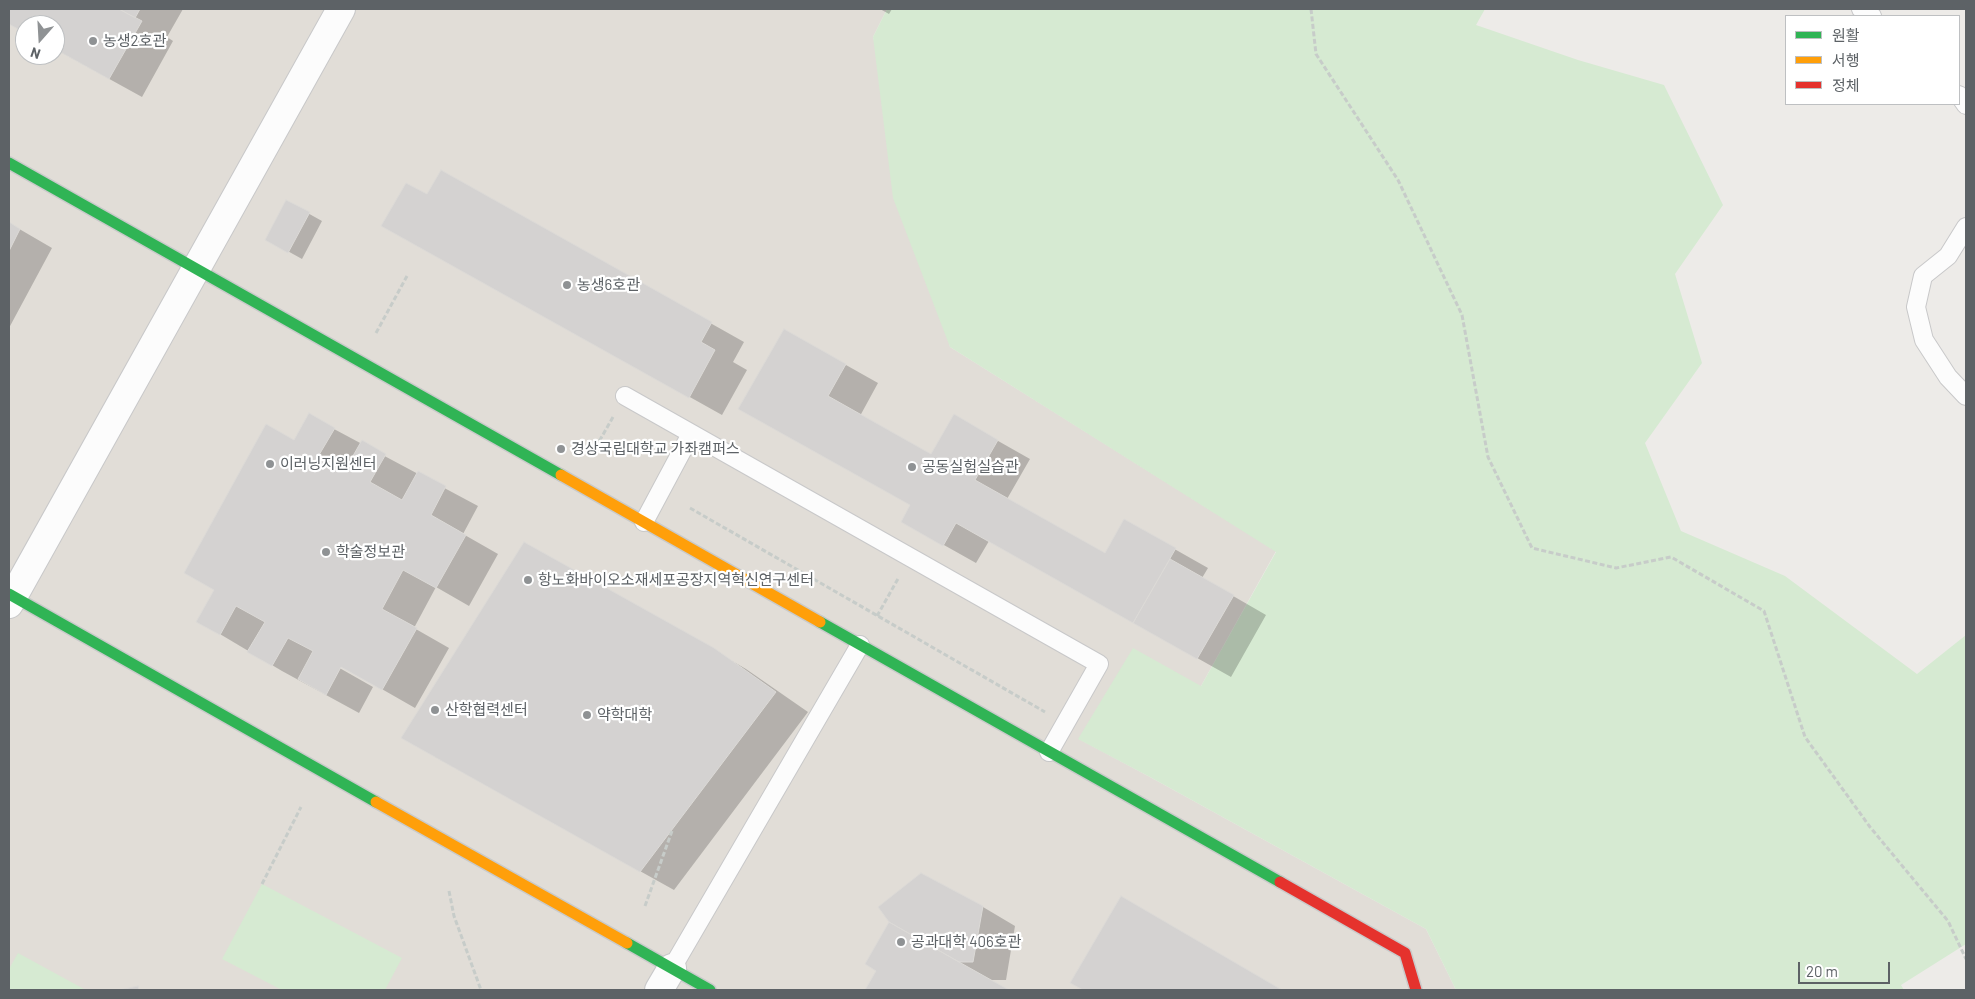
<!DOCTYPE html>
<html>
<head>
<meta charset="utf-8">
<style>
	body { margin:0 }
	#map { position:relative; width:1975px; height:999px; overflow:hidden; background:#edebe8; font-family:Barlow,"Noto Sans KR",sans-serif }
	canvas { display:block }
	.frame { position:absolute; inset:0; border:10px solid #5d6266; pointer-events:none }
	.legend { position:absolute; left:1785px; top:15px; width:175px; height:90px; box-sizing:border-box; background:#fff; border:1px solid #bec0c2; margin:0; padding:6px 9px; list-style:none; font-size:15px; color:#5d6266 }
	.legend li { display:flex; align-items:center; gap:10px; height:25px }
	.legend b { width:25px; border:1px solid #bec0c2 }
	.north { position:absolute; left:15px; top:15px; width:50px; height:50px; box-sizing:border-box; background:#fff; border:1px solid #bec0c2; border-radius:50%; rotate:199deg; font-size:14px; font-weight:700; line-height:20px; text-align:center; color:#5d6266 }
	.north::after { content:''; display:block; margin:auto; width:18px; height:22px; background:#8f9294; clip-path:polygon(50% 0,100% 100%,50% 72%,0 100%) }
	.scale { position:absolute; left:1798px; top:962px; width:92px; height:22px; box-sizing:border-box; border:2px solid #5d6266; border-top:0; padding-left:6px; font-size:15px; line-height:18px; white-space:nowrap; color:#5d6266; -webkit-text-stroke:4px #fff; paint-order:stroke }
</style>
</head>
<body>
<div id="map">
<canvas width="1975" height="999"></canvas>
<div class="frame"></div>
<ul class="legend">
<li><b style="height:6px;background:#30b455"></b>원활</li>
<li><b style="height:6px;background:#ff9f0a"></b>서행</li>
<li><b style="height:6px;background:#e5322d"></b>정체</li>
</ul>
<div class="north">N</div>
<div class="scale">20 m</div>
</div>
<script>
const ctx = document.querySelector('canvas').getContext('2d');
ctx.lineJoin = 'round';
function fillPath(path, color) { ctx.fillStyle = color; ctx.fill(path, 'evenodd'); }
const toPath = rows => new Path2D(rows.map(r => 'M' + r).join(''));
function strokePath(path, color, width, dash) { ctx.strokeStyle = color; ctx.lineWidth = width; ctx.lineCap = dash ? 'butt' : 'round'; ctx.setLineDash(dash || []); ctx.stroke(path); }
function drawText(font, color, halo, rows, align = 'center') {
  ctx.font = font + ' Barlow,"Noto Sans KR",sans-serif'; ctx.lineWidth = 4.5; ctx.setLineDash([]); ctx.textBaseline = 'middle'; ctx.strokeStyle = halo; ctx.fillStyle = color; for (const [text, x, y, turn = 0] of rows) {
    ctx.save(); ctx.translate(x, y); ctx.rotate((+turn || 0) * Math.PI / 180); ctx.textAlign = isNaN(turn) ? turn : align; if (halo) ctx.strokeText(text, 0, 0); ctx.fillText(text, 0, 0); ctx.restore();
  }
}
const education = toPath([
	[9,9,887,9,873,37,950,347,1276,551,1201,686,1079,739,1150,777,1426,929,1456,990,9,990],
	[25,25,55,25,55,55,25,55]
]);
const green = toPath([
	[887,9,1485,9,1476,25,1578,60,1664,85,1723,205,1675,274,1702,363,1645,443,1681,531,1785,576,1917,674,1966,635,1966,944,1901,985,1904,990,1456,990,1426,929,1150,777,1078,739,1133,648,1201,686,1276,552,950,347,893,198,873,37],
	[262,884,402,958,385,990,282,990,222,959],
	[18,953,84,989,87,990,9,990,9,969]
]);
const shadow = toPath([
	[9,9,183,9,167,37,173,41,142,97,55,49,55,25,25,25,25,32,9,23],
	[880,9,892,9,889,14],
	[442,172,744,342,733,362,747,370,722,415,416,244,428,196],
	[286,201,322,221,302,259,266,239],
	[9,223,52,248,9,328],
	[846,365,878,383,860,416,931,456,954,416,1030,459,1007,499,1106,554,1125,521,1208,568,1202,578,1266,615,1231,677,989,541,976,563,935,540,911,505,773,427],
	[334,429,478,506,463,534,498,554,469,606,436,587,414,628,449,648,415,708,338,664,336,666,373,687,359,713,282,671,198,621,295,442],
	[713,650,746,669,808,712,674,890,435,757],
	[1121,898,1280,990,1086,990,1072,982],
	[983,907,1015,926,1006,980,988,980,1007,990,867,990,878,970]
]);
const building = toPath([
	[9,9,119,9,142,21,109,79,55,49,55,25,25,25,25,33,9,24,9,9],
	[119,9,140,9,135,18,119,9],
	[441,170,712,322,701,342,715,350,689,398,381,226,406,183,427,194,441,170],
	[286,200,310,212,288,253,265,240,286,200],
	[9,222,20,229,9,251,9,222],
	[784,329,846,364,828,396,931,454,954,414,998,440,975,480,1105,553,1124,519,1176,548,1133,623,956,523,943,546,901,522,910,505,738,409,784,329],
	[309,413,335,428,319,455,345,470,362,440,386,454,370,482,402,500,418,471,446,486,431,515,466,535,436,588,403,570,382,609,417,628,382,690,341,667,326,695,298,679,313,651,288,638,272,666,247,652,265,622,236,606,220,635,196,622,214,590,184,573,266,424,294,440,309,413],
	[524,542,714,648,776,692,640,872,401,738,524,542],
	[1170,559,1234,595,1197,659,1133,623,1170,559],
	[921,873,983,906,973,962,959,962,889,922,878,907,921,873],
	[1121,896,1282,990,1083,990,1070,983,1121,896],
	[889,922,959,962,1009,990,865,990,876,971,865,964,889,922],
	[138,986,139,990,120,990,138,986]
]);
const path = toPath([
	[1311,9,1316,54,1398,180,1462,315,1488,457,1532,548,1616,568,1671,557,1764,611,1805,737,1870,827,1948,921,1966,959],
	[376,333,407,276],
	[592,454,613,417],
	[690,508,1045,712],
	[877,616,899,577],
	[262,884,301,807],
	[449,891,454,916,481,990],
	[645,906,672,831]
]);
const lane = toPath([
	[1861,9,1872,16],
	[1959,95,1966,105],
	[1966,227,1948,256,1923,276,1916,307,1924,340,1948,377,1966,396],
	[625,396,1099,664,1049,752],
	[644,522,691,434],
	[672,968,860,645]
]);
const street = toPath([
	[9,604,341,9],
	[659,990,672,968]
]);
const fast = toPath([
	[9,163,561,475],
	[9,594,376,802],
	[820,622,1280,882],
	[627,943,710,990]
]);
const slow = toPath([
	[561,475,820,622],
	[376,802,627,943]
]);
const jam = toPath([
	[1280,882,1405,953,1416,990]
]);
const markers = [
	[93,41,5,"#8f9294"],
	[567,285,5,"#8f9294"],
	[561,449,5,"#8f9294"],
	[270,464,5,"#8f9294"],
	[912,467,5,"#8f9294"],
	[326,552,5,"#8f9294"],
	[528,580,5,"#8f9294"],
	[435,710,5,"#8f9294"],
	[587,715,5,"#8f9294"],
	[901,942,5,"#8f9294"]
];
const poiNames = [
	["농생2호관",103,41],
	["농생6호관",577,285],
	["경상국립대학교 가좌캠퍼스",571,449],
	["이러닝지원센터",280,464],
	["공동실험실습관",922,467],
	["학술정보관",336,552],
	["항노화바이오소재세포공장지역혁신연구센터",538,580],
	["산학협력센터",445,710],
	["약학대학",597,715],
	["공과대학 406호관",911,942]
];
fillPath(education, '#e1ddd7');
fillPath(green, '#d6ead2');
fillPath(shadow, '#0003');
fillPath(building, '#d4d2d1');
strokePath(building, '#dcdad7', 1);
strokePath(lane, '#c8c8c9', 20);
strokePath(street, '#c8c8c9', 30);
strokePath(fast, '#c9caca', 14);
strokePath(slow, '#c9caca', 14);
strokePath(jam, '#c9caca', 14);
strokePath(path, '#c7ccc9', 3, [5, 2.5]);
strokePath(lane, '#fcfcfc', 18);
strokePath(street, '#fcfcfc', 28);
strokePath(fast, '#30b455', 11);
strokePath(slow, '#ff9f0a', 11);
strokePath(jam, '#e5322d', 11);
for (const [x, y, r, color] of markers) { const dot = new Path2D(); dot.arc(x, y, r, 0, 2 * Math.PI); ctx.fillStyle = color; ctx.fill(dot); strokePath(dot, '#fff', 2); }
drawText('15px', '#5d6266', '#fff', poiNames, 'left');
</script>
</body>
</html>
